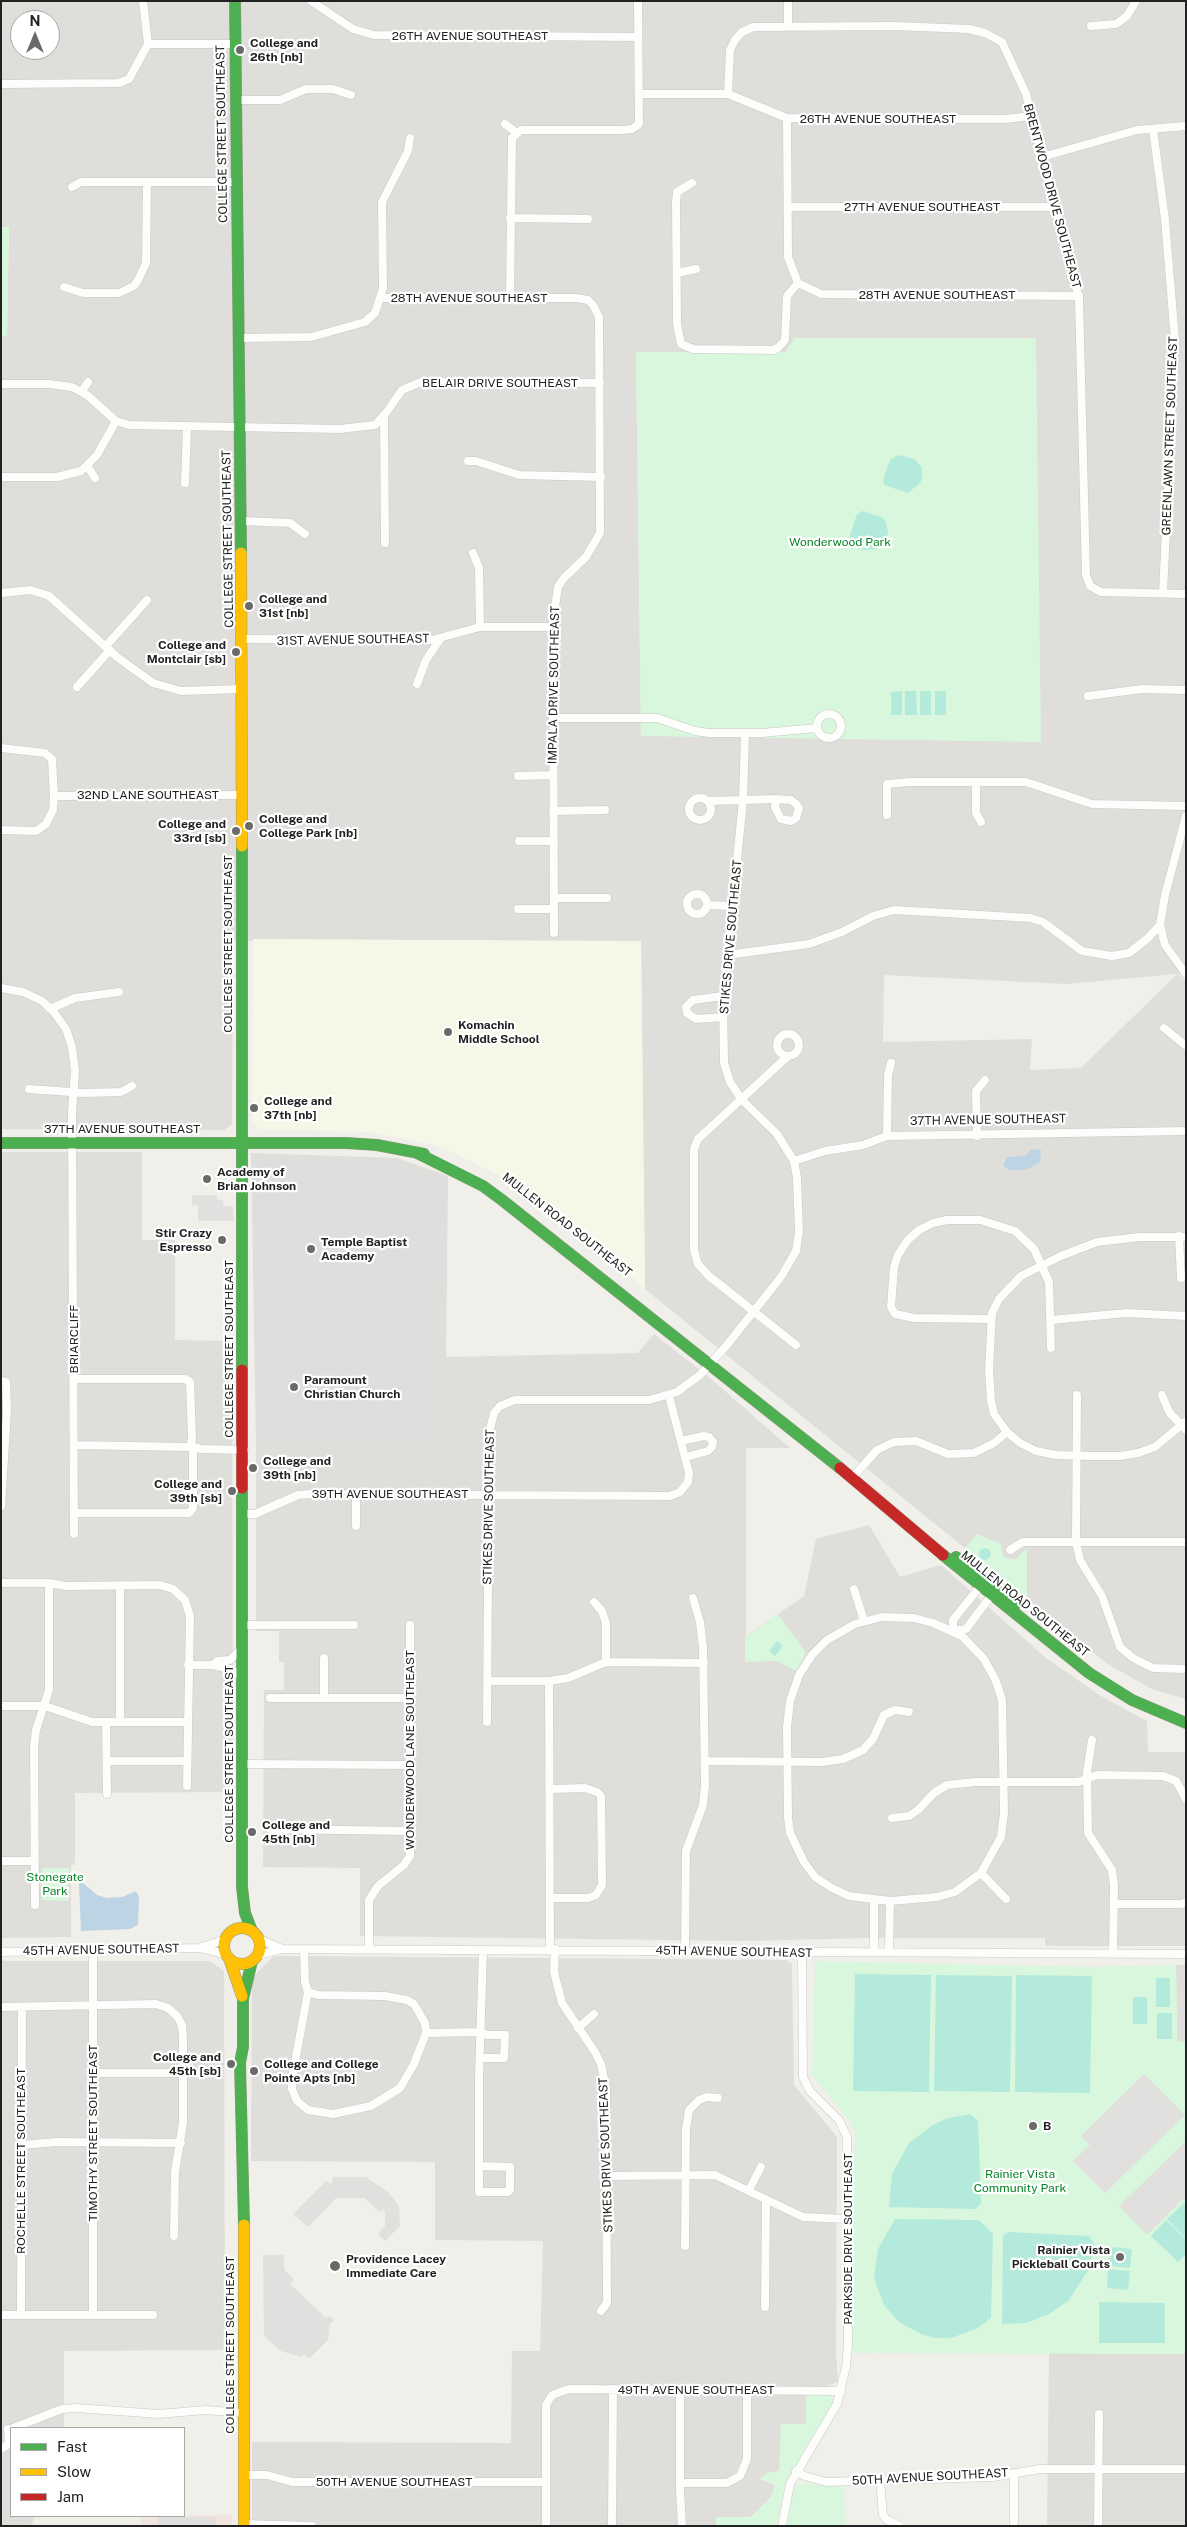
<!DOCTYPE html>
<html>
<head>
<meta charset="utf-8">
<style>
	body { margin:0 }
	#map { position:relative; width:1187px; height:2527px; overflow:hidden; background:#f0efea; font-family:"Public Sans",sans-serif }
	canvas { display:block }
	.frame { position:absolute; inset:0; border:2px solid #222; pointer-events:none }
	.legend { position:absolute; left:10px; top:2427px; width:175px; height:90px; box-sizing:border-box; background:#fff; border:1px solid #a7a7a7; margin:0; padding:6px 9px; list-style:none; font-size:15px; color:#222 }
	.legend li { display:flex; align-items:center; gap:10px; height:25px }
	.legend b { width:25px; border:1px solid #a7a7a7 }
	.north { position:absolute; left:10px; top:10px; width:50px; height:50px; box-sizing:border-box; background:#fff; border:1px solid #a7a7a7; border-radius:50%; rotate:0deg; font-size:14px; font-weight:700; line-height:20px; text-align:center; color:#222 }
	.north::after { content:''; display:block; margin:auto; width:18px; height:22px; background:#6a6a68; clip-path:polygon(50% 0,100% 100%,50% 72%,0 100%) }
</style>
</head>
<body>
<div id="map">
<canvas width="1187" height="2527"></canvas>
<div class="frame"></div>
<ul class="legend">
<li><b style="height:6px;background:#4caf50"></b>Fast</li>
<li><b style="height:6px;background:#ffc107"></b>Slow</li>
<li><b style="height:6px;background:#c62828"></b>Jam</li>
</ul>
<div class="north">N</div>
</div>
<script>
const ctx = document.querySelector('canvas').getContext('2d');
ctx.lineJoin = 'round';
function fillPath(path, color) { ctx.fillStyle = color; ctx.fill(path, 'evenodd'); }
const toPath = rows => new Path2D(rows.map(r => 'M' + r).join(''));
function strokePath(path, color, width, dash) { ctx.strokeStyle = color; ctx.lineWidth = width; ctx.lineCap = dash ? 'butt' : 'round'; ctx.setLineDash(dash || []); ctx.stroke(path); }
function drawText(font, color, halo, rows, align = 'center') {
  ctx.font = font + ' "Public Sans",sans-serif'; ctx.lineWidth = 4.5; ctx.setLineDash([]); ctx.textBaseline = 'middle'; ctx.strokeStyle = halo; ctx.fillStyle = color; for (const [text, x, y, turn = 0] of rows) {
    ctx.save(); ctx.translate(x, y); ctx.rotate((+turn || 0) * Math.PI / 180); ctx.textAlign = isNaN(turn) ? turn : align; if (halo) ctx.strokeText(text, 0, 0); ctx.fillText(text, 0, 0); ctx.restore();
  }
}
const residential = toPath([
	[1,1,1186,1,1186,973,1178,974,1186,982,1186,1699,1154,1690,1109,1665,645,1289,641,941,233,941,232,1124,224,1130,1,1129,1,336,7,336,9,227,1,227],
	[20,20,50,20,50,50,20,50],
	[795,338,641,736,636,352,745,353,786,352],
	[1177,974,1081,1068,1030,1070,1032,1039,883,1042,884,975,1067,984],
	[1,1152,142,1152,142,1240,175,1240,175,1340,232,1341,233,1792,75,1793,75,1862,71,1866,71,1937,1,1938],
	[654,1334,710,1378,790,1448,746,1448,746,1636,804,1596,816,1539,869,1525,900,1577,941,1565,1046,1658,1101,1696,1147,1721,1148,1752,1186,1752,1186,1946,1045,1946,1045,1938,868,1938,744,1941,360,1936,360,1868,263,1867,264,1690,284,1690,284,1662,279,1662,279,1631,256,1631,256,1444,444,1448,446,1357,638,1353],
	[274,1956,786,1960,792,1964,794,2085,837,2137,836,2354,838,2382,806,2395,806,2424,780,2463,779,2471,767,2473,760,2479,775,2485,772,2496,751,2517,716,2517,716,2526,252,2526,252,2442,511,2443,512,2351,540,2351,543,2241,435,2240,435,2162,251,2161,252,1978],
	[1,1961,209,1961,224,1971,225,2350,64,2351,64,2428,11,2428,11,2516,35,2516,31,2526,1,2526],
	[1176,1965,1186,1965,1186,2042,1177,2042],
	[1049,2353,1186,2354,1186,2526,1047,2526]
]);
const commercial = toPath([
	[232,2515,232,2526,141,2526,141,2516]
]);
const education = toPath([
	[253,939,641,941,645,1289,537,1200,501,1176,463,1157,431,1144,371,1132,259,1129,252,1122]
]);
const religious = toPath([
	[251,1153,397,1158,448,1176,445,1448,256,1444]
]);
const park = toPath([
	[1,227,9,227,7,336,1,336],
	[794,338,1036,338,1041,742,641,736,636,352,786,352],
	[977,1534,1001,1544,1003,1556,1008,1559,1016,1559,1027,1548,1027,1599,964,1549],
	[778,1614,806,1653,796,1671,777,1661,745,1662,745,1637],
	[42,1868,69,1868,68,1901,42,1900],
	[815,1961,1091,1967,1176,1965,1177,2041,1186,2042,1186,2354,854,2353,848,2344,848,2338,855,2134,849,2120,812,2075],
	[806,2395,831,2395,835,2401,802,2453,802,2457,784,2487,777,2526,716,2526,716,2517,751,2517,772,2496,775,2485,760,2479,767,2473,779,2471,781,2424,806,2424],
	[807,2482,816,2485,844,2485,845,2526,787,2526,794,2487]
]);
const pitch = toPath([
	[898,455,915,459,922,468,922,478,920,483,908,493,884,485,883,480,890,460],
	[863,511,883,518,886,523,888,534,886,541,877,549,863,550,853,542,850,535,857,514],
	[902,691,902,715,891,715,891,692],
	[905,691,916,691,917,715,905,715],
	[920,691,931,691,931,715,920,715],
	[935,691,946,691,946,715,935,715],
	'979 1554a6 6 0 1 1 12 0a6 6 0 1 1-12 0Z',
	[777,1641,783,1646,775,1656,769,1651],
	[855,1974,931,1975,929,2092,853,2091],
	[936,1975,1012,1976,1010,2092,934,2091],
	[1016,1975,1092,1976,1090,2093,1015,2092],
	[1156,1978,1170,1978,1170,2007,1156,2007],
	[1133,1997,1147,1997,1147,2024,1133,2024],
	[1157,2013,1172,2013,1172,2039,1157,2039],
	[970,2114,978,2121,981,2203,976,2209,889,2207,892,2174,909,2143,933,2125,948,2118],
	[1186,2201,1186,2237,1185,2238,1167,2219],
	[895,2219,979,2220,993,2234,991,2318,976,2329,951,2338,935,2338,921,2334,899,2322,884,2305,874,2278,878,2249],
	[1166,2220,1186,2240,1186,2254,1178,2262,1151,2236],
	[1008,2232,1089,2236,1095,2245,1089,2269,1068,2301,1049,2314,1025,2323,1002,2324,1003,2236],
	[1110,2247,1132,2249,1130,2268,1109,2266],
	[1108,2269,1130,2271,1128,2290,1107,2288],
	[1099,2302,1165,2303,1165,2343,1099,2343]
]);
const parking = toPath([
	[192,1195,217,1195,217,1200,223,1200,223,1206,233,1206,234,1221,198,1221,198,1206,192,1205],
	[1144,2074,1185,2115,1105,2193,1073,2161,1090,2145,1081,2136],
	[1186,2141,1186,2196,1147,2235,1119,2206],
	[333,2177,366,2177,388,2192,399,2206,400,2226,385,2241,378,2234,385,2226,385,2211,383,2209,379,2212,365,2198,336,2198,308,2227,293,2214,326,2181,330,2184,332,2183],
	[263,2255,284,2255,284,2269,294,2280,290,2284,326,2318,330,2316,334,2320,330,2324,328,2340,309,2359,304,2355,301,2357,281,2351,264,2336],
	[158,2517,216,2517,216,2526,159,2526]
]);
const water = toPath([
	[1031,1149,1041,1150,1040,1162,1028,1169,1018,1170,1009,1170,1003,1166,1007,1157,1025,1156],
	[79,1883,83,1883,97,1895,107,1898,122,1897,136,1891,139,1897,138,1925,130,1929,81,1931]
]);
const street = toPath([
	[311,1,353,29,374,35,638,37],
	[788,1,788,26],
	[1091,26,1116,24,1127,16,1136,1],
	[148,44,235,44],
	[1,84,119,83,129,79,148,44,143,1],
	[640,94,728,94,787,118,1005,119,1031,116],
	[728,94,730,50,735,40,742,32,753,27,896,26,969,29,985,33,1002,42,1026,94,1079,299,1086,575,1090,586,1101,592,1186,594],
	[235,100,280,100,306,89,333,89,351,95],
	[787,118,788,257,798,283],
	[505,124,517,133],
	[1153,129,1165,219,1175,340,1163,593],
	[1042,157,1137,130,1186,126],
	[692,183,677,192,676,202,677,324,681,344,693,349,774,350,779,347,785,340,787,296,798,283],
	[72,187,81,182,236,182],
	[788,207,1056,207],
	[510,218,588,219],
	[677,273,696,269],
	[798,283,821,294,1079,296],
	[64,287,83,293,119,293,134,286,138,280,146,263,147,182],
	[381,298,576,298,588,300,593,305,599,317,600,533,586,557,564,578,558,587,553,620,554,933],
	[510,298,512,138,521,130,622,130,632,129,639,124,638,1],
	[239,338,311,337,365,322,375,313,383,288,382,202,408,151,410,138],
	[1,384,49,384,72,387,87,395,116,421,129,425,340,429,375,425,386,413,402,390,421,382,600,383],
	[82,391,88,382],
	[384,416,385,543],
	[468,461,476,461,519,475,601,477],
	[88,467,95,478],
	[1,477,57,477,81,471,97,455,116,421],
	[185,483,187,428],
	[241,521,290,523,305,534],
	[473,553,479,568,480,627],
	[1,593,31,590,49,596,117,657,153,683,181,691,242,689],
	[242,639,432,640,480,627,552,627],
	[106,646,147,600],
	[417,684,426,660,441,638],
	[77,687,110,650],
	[1088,696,1142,689,1186,690],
	'817 726a12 12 0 1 1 24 0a12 12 0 1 1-24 0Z',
	[553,718,657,718,695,731,709,733,762,733,817,728],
	[1,748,45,753,52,759,54,796,53,810,46,824,36,831,1,830],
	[518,776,553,775],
	[976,782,976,813,981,822],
	[54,796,242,795],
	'689 809a11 11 0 1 1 22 0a11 11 0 1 1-22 0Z',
	[776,799,791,800,796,804,799,808,796,818,791,821,781,819,775,807,776,799],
	[708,801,776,799],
	[553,811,605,810],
	[887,815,887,784,910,782,1026,782,1092,804,1186,806],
	[1186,816,1165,895,1160,925,1165,945,1186,974],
	[519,841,554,841],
	'687 904a10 10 0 1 1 20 0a10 10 0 1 1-20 0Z',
	[554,898,607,898],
	[708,905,732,906],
	[518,909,554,909],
	[727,955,809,944,842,932,873,916,894,910,1031,918,1043,922,1082,951,1112,956,1129,953,1148,938,1160,925],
	[1,988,23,992,42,1001,53,1011,66,1029,72,1047,75,1071,72,1112,74,1534],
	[50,1009,75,998,119,992],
	[723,1017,696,1019,687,1013,686,1007,693,1000,723,996],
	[1164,1028,1186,1046],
	'777 1045a11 11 0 1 1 22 0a11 11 0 1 1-22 0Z',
	[788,1056,698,1139,694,1149,694,1250,698,1264,709,1276,796,1345],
	[29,1089,84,1093,121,1092,132,1086],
	[887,1136,888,1075,891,1063],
	[977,1136,976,1091,985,1080],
	[794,1161,825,1151,863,1145,887,1136,1186,1131],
	[1179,1236,1181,1278],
	[1186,1237,1140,1237,1097,1242,1061,1256,1021,1276,999,1299,992,1313,989,1369,991,1401,994,1414,1007,1432,1020,1443,1036,1451,1056,1455,1089,1456,1120,1456,1138,1453,1155,1447,1186,1421],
	[991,1319,914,1318,895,1314,891,1307,894,1267,898,1255,907,1241,919,1230,933,1223,947,1220,980,1220,1015,1231,1034,1249,1049,1282,1051,1348],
	[1051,1320,1127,1313,1186,1316],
	[74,1379,185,1379,190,1382,192,1437,191,1445,188,1447,74,1445],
	[1,1381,6,1382,7,1411,1,1506],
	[1077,1395,1076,1542,1080,1560,1102,1596,1120,1647,1133,1658,1153,1668,1186,1669],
	[1162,1395,1169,1412,1186,1430],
	[681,1441,704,1436,709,1437,713,1442,712,1447,708,1451,686,1457],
	[189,1446,201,1449,244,1450],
	[852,1478,877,1450,894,1442,916,1441,948,1454,974,1453,994,1443,1007,1432],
	[74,1513,189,1513,193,1508,193,1448],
	[244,1514,255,1514,298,1495,309,1494,670,1496,680,1492,688,1482,689,1473,669,1396],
	[356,1526,356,1495],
	[1010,1550,1023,1542,1186,1542],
	[1,1583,49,1583,66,1586,160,1585,173,1589,185,1600,190,1616,187,1786],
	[982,1584,953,1620,953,1631,966,1629,994,1592],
	[854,1589,864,1621],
	[594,1602,602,1611,606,1623,606,1662],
	[882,1617,914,1618,933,1623,962,1636,984,1659,996,1681,1002,1700,1004,1813,1001,1837,981,1873,955,1892,937,1897,890,1901,849,1896,832,1888,815,1877,804,1862,790,1833,788,1817,787,1727,790,1701,799,1675,812,1655,827,1640,855,1624,882,1617],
	[244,1625,354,1625],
	[324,1658,324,1698],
	[188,1665,213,1665,230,1669,243,1677],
	[213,1665,217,1661,230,1660,242,1648],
	[488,1681,549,1681,568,1678,606,1662,704,1663],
	[549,1681,550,1949],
	[270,1698,410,1698],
	[1,1706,45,1706,92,1722,187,1722],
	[106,1722,107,1794],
	[120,1722,120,1585],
	[487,1722,489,1433,494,1413,500,1406,515,1400,649,1400,677,1392,700,1375,727,1345,781,1277,796,1251,799,1232,797,1178,794,1161,777,1134,742,1100,730,1082,724,1063,723,996,743,801,745,734],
	[1092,1740,1087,1772,1088,1833,1112,1870,1114,1885,1113,1954],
	[107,1761,187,1761],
	[705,1761,822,1762,843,1759,863,1750,873,1739,884,1715,895,1710,909,1712],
	[243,1764,410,1765],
	[892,1818,909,1816,918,1810,934,1793,947,1785,975,1782,1078,1782,1097,1775,1163,1776,1176,1781,1186,1799],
	[270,1829,410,1831],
	[1,1861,35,1861],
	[981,1873,1006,1899],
	[550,1898,588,1898,596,1895,602,1885,601,1796,597,1792,585,1788,551,1789],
	[1114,1904,1182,1904,1186,1902],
	[35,1905,34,1747,36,1730,49,1690,49,1583],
	[259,1939,282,1949],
	[202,1947,224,1940],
	[304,1949,305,1982,308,1992,292,2078,292,2089,297,2101,308,2110,333,2114,371,2106,400,2088,414,2064,426,2033,425,2023,414,2004,407,2000,385,1996,318,1995,308,1992],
	[369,1949,369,1900,378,1886,404,1865,410,1856,410,1625],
	[555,1949,554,1972,562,2003,595,2052,601,2064,606,2088,607,2303,601,2311],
	[685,1951,686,1851,703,1805,705,1786,703,1647,700,1622,693,1598],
	[889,1951,890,1901],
	[1,1952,200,1948,225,1954],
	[874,1952,874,1900],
	[258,1955,282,1949,1186,1954],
	[1,2007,156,2004,168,2008,177,2016,182,2025,183,2038,183,2123,175,2172,174,2236],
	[578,2028,594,2014],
	[426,2033,481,2032,487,2035,505,2035,504,2058,481,2058],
	[94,2073,183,2073],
	[22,2145,57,2142,181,2143],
	[479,2166,510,2167,510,2190,508,2192,479,2192,479,2077,483,1950],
	[607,2176,715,2175,803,2217,846,2219],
	[749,2190,761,2167],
	[685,2246,686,2129,689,2110,699,2100,707,2097,718,2098],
	[765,2307,766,2200],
	[21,2314,22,2007],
	[93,2314,93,1952],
	[1,2315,153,2315],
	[680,2390,680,2490,682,2526],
	[13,2428,62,2409,77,2408,158,2414,206,2410,243,2413],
	[1,2449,9,2444,8,2429],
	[796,2471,805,2476,826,2482,993,2477,1040,2469,1186,2469],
	[1014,2474,1014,2526],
	[244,2475,267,2475,292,2482,546,2482],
	[880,2480,883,2515,887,2520,900,2526],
	[680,2483,727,2483,740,2476,747,2459,747,2390],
	[244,2524,312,2526],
	[546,2526,546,2405,552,2395,569,2389,841,2391],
	[612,2526,613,2389],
	[782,2526,790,2484,837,2404,846,2367,848,2344,847,2137,839,2120,810,2091,803,2077,802,1953],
	[1098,2526,1099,2414]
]);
const fast = toPath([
	[235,1,241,553],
	[242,846,242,1370],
	[1,1143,346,1143,377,1145,424,1154],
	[417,1153,483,1186,502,1200,840,1468],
	[242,1488,242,1887,245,1913,252,1931],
	[943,1555,1089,1673,1132,1700,1186,1723],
	[956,1557,1015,1605],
	[244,2225,240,2063,243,2047,243,1999,252,1961]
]);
const slow = toPath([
	[241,553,242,846],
	'224 1946a18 18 0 1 1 36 0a18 18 0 1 1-36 0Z',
	[230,1961,242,1996],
	[244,2225,244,2526]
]);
const jam = toPath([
	[242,1370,242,1488],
	[840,1468,943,1555]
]);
const markers = [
	[240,50,5,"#6a6a68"],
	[249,606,5,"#6a6a68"],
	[236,652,5,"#6a6a68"],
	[249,826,5,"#6a6a68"],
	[236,831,5,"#6a6a68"],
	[448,1032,5,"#6a6a68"],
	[254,1108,5,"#6a6a68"],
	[207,1179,5,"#6a6a68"],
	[222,1240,5,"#6a6a68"],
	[311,1249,5,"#6a6a68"],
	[294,1387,5,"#6a6a68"],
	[253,1468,5,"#6a6a68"],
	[232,1491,5,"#6a6a68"],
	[252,1832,5,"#6a6a68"],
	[231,2064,5,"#6a6a68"],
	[254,2071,5,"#6a6a68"],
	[1033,2126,5,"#6a6a68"],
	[1120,2257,5,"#6a6a68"],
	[335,2266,6,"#6a6a68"]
];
const streetNames = [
	["26TH AVENUE SOUTHEAST",470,36],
	["26TH AVENUE SOUTHEAST",878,119],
	["COLLEGE STREET SOUTHEAST",222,134,-91],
	["BRENTWOOD DRIVE SOUTHEAST",1052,196,75],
	["27TH AVENUE SOUTHEAST",922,207],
	["28TH AVENUE SOUTHEAST",937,295],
	["28TH AVENUE SOUTHEAST",469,298],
	["BELAIR DRIVE SOUTHEAST",500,383],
	["GREENLAWN STREET SOUTHEAST",1170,436,-88],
	["COLLEGE STREET SOUTHEAST",228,539,-91],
	["31ST AVENUE SOUTHEAST",353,640,-1],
	["IMPALA DRIVE SOUTHEAST",554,685,-89],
	["32ND LANE SOUTHEAST",148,795],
	["STIKES DRIVE SOUTHEAST",731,937,-85],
	["COLLEGE STREET SOUTHEAST",228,944,-90],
	["37TH AVENUE SOUTHEAST",988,1120,-1],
	["37TH AVENUE SOUTHEAST",122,1129],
	["MULLEN ROAD SOUTHEAST",567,1225,38],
	["BRIARCLIFF",74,1339,-90],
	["COLLEGE STREET SOUTHEAST",229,1349,-90],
	["39TH AVENUE SOUTHEAST",390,1494],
	["STIKES DRIVE SOUTHEAST",489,1507,-89],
	["MULLEN ROAD SOUTHEAST",1025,1604,39],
	["WONDERWOOD LANE SOUTHEAST",410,1750,-90],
	["COLLEGE STREET SOUTHEAST",229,1754,-90],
	["45TH AVENUE SOUTHEAST",101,1950,-1],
	["45TH AVENUE SOUTHEAST",734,1952,1],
	["TIMOTHY STREET SOUTHEAST",93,2133,-90],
	["STIKES DRIVE SOUTHEAST",606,2155,-92],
	["ROCHELLE STREET SOUTHEAST",21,2161,-90],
	["PARKSIDE DRIVE SOUTHEAST",848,2239,-90],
	["COLLEGE STREET SOUTHEAST",230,2345,-90],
	["49TH AVENUE SOUTHEAST",696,2390],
	["50TH AVENUE SOUTHEAST",930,2477,-3],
	["50TH AVENUE SOUTHEAST",394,2482]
];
const poiNames = [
	["College and",250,43],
	["26th [nb]",250,57],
	["College and",259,599],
	["31st [nb]",259,613],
	["College and",226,645,"right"],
	["Montclair [sb]",226,659,"right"],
	["College and",259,819],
	["College Park [nb]",259,833],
	["College and",226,824,"right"],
	["33rd [sb]",226,838,"right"],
	["Komachin",458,1025],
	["Middle School",458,1039],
	["College and",264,1101],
	["37th [nb]",264,1115],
	["Academy of",217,1172],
	["Brian Johnson",217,1186],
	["Stir Crazy",212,1233,"right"],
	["Espresso",212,1247,"right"],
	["Temple Baptist",321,1242],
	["Academy",321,1256],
	["Paramount",304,1380],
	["Christian Church",304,1394],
	["College and",263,1461],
	["39th [nb]",263,1475],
	["College and",222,1484,"right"],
	["39th [sb]",222,1498,"right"],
	["College and",262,1825],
	["45th [nb]",262,1839],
	["College and",221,2057,"right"],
	["45th [sb]",221,2071,"right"],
	["College and College",264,2064],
	["Pointe Apts [nb]",264,2078],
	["B",1043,2126],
	["Rainier Vista",1110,2250,"right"],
	["Pickleball Courts",1110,2264,"right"],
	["Providence Lacey",346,2259],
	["Immediate Care",346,2273]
];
const parkNames = [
	["Wonderwood Park",840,542],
	["Stonegate",55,1877],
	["Park",55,1891],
	["Rainier Vista",1020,2174],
	["Community Park",1020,2188]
];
fillPath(residential, '#dfdedb');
fillPath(commercial, '#f2e5e0');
fillPath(education, '#f6f8e7');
fillPath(religious, '#dededc');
fillPath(park, '#d8f7dd');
fillPath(pitch, '#b4eadc');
fillPath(parking, '#e1e0de');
fillPath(water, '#bcd4e4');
strokePath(street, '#c9c8c6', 9);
strokePath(fast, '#959b80', 12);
strokePath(slow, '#959b80', 12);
strokePath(jam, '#959b80', 12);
strokePath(street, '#fdfdfc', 8);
strokePath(fast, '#4caf50', 11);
strokePath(slow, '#ffc107', 11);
strokePath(jam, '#c62828', 11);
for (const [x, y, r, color] of markers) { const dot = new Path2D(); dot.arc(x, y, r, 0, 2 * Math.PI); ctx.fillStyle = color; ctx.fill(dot); strokePath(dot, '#fff', 2); }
drawText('12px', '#222', '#fff', streetNames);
drawText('bold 12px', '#222', '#fff', poiNames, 'left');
drawText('12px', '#068427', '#fff', parkNames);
</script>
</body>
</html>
